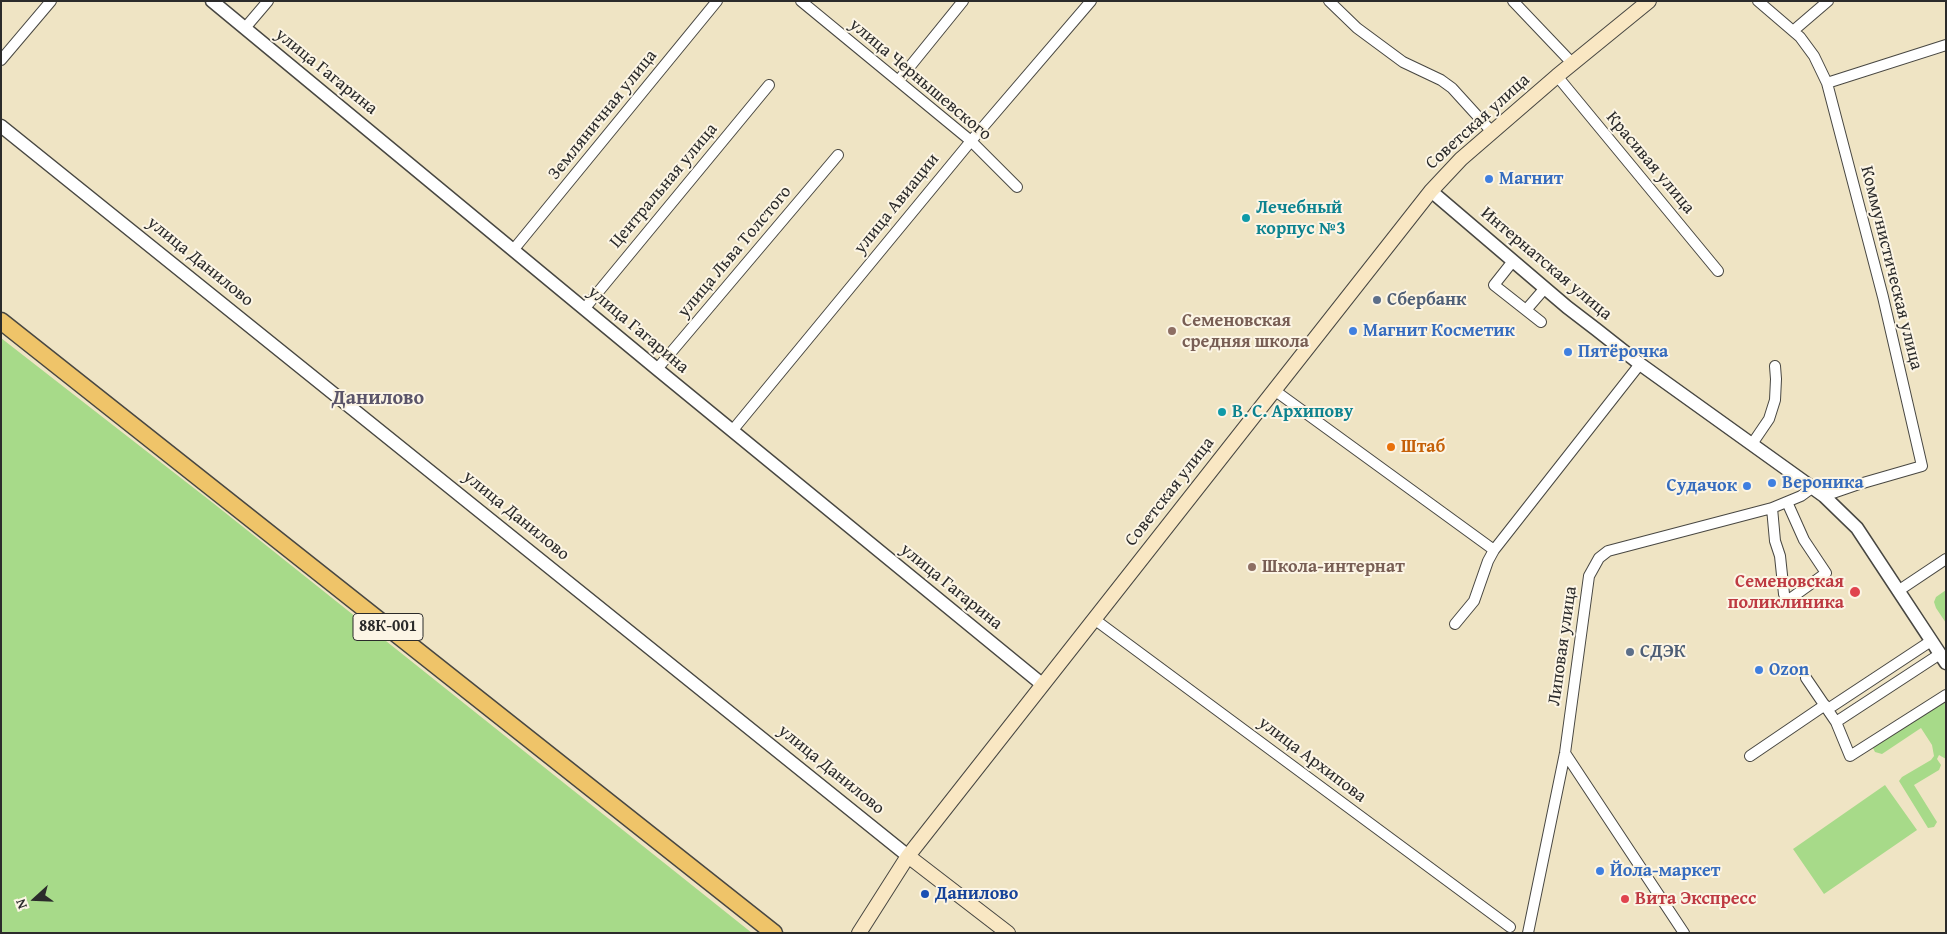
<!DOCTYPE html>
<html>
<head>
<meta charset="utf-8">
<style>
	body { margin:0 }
	#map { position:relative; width:1947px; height:934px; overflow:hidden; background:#efe4c4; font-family:"Gentium Book Plus",serif }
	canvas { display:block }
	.frame { position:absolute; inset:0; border:2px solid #2b2b2b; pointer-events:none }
	.north { position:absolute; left:10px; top:874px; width:50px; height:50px; -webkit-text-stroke:4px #fcf5e5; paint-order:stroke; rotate:250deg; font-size:14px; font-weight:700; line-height:20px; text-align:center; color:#2b2b2b }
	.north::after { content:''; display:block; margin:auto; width:18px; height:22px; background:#2b2b2b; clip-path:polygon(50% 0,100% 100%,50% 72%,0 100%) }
</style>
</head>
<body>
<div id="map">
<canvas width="1947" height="934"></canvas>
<div class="frame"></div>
<div class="north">N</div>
</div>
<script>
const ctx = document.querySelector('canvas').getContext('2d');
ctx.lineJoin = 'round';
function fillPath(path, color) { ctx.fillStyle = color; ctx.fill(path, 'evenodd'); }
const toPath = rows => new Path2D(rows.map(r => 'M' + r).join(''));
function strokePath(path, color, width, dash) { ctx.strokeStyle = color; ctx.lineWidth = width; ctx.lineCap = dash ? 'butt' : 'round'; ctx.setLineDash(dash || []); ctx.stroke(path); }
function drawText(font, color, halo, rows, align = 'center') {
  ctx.font = font + ' "Gentium Book Plus",serif'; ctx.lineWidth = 4; ctx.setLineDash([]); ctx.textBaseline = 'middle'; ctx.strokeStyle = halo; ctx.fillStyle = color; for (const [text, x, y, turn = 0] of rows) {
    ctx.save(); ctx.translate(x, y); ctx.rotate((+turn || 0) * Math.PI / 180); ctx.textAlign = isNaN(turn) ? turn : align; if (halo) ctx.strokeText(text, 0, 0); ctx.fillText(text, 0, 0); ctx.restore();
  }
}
const green = toPath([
	[1,338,213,503,752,933,1,933],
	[1946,590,1946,623,1936,608,1934,602,1936,597],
	[1946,699,1946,759,1939,755,1937,759,1941,765,1939,770,1914,785,1937,822,1934,827,1928,828,1899,781,1902,777,1931,760,1934,756,1932,745,1921,728,1882,754,1875,752,1872,746],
	[1885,785,1917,830,1824,894,1793,849]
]);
const minor = toPath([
	[801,1,971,141,1017,187],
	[1329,1,1357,28,1403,62,1441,80,1452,88,1492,132],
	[1513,1,1572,63],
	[1758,1,1800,37,1814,56,1827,83,1883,297,1922,466,1856,485,1824,496],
	[245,28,268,1],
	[1793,31,1828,1],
	[1,60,51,1],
	[1557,76,1718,271],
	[899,80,963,1],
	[1827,83,1946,45],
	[514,249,717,1],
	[1513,261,1494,285,1541,322],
	[585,308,769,85],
	[1526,310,1545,288],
	[657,369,838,155],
	[1274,390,1494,550],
	[732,431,971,141,1091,1],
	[1752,444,1769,419,1775,400,1776,379,1775,366],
	[1772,508,1775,541,1780,556,1784,594,1787,601,1826,573,1804,540,1787,502],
	[1898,591,1946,559],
	[1094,619,1510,927],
	[1455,624,1474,601,1488,561,1494,550,1640,364],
	[1940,654,1836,722,1850,756,1946,695],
	[1806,678,1836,722],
	[1828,709,1931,641],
	[1565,753,1684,933],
	[1750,756,1825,705],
	[1528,933,1565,753,1589,576,1599,558,1608,551,1772,508,1801,496,1812,488]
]);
const tertiary = toPath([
	[212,1,657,369,1043,685],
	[1,126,908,856],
	[1431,191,1567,307,1597,330,1640,364,1824,496,1857,528,1946,663]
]);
const secondary = toPath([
	[908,856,1008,933],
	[859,933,908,856,1431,191,1461,159,1557,76,1649,1]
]);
const primary = toPath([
	[1,321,774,933]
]);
const markers = [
	[1489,179,5,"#3f7fe0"],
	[1246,218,5,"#0f9aa8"],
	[1377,300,5,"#5c6f8a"],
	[1172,331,5,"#8d6e63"],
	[1353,331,5,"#3f7fe0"],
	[1568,352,5,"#3f7fe0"],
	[1222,412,5,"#0f9aa8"],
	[1391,447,5,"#e8710a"],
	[1772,483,5,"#3f7fe0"],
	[1747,486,5,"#3f7fe0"],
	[1252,567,5,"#8d6e63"],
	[1855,592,6,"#e0444e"],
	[1630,652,5,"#5c6f8a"],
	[1759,670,5,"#3f7fe0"],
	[1600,871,5,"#3f7fe0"],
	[925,894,5,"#1a4fb4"],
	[1625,899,5,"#e0444e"]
];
const shields = [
	[388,627,70]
];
const shieldNames = [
	["88К-001",388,627]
];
const streetNames = [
	["улица Гагарина",326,72,39],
	["улица Чернышевского",920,80,40],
	["Земляничная улица",603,115,-51],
	["Советская улица",1478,122,-42],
	["Красивая улица",1650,163,50],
	["Центральная улица",664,186,-50],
	["улица Авиации",897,204,-51],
	["улица Льва Толстого",735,252,-50],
	["улица Данилово",200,262,39],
	["Интернатская улица",1546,264,40],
	["Коммунистическая улица",1891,268,76],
	["улица Гагарина",638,330,40],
	["Советская улица",1170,492,-52],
	["улица Данилово",516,516,39],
	["улица Гагарина",951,587,39],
	["Липовая улица",1563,646,-82],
	["улица Архипова",1312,760,37],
	["улица Данилово",831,770,39]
];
const shopNames = [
	["Магнит",1499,179],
	["Магнит Косметик",1363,331],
	["Пятёрочка",1578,352],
	["Вероника",1782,483],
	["Судачок",1737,486,"right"],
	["Ozon",1769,670],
	["Йола-маркет",1610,871]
];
const cultureNames = [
	["Лечебный",1256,208],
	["корпус №3",1256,229],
	["В. С. Архипову",1232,412]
];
const serviceNames = [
	["Сбербанк",1387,300],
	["СДЭК",1640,652]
];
const educationNames = [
	["Семеновская",1182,321],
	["средняя школа",1182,342],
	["Школа-интернат",1262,567]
];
const foodNames = [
	["Штаб",1401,447]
];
const healthNames = [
	["Семеновская",1844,582],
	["поликлиника",1844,603],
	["Вита Экспресс",1635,899,"left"]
];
const transitNames = [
	["Данилово",935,894]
];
const quarterNames = [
	["Данилово",378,399]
];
fillPath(green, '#a7da89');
strokePath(minor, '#484742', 12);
strokePath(tertiary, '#484742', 15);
strokePath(secondary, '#484742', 16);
strokePath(primary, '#484742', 19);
strokePath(minor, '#fff', 10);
strokePath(tertiary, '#fff', 12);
strokePath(secondary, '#f9e7c3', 14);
strokePath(primary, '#efc469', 16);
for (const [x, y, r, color] of markers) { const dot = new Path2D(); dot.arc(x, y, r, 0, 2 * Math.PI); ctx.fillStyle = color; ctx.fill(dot); strokePath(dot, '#fcf5e5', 2); }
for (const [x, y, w] of shields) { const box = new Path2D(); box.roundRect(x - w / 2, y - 13.5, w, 27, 4); ctx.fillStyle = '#fcf5e5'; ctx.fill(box); strokePath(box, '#2b2b2b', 1); }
drawText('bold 16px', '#2b2b2b', null, shieldNames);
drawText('18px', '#2b2b2b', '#fcf5e5', streetNames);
drawText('bold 18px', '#366cbe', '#fcf5e5', shopNames, 'left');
drawText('bold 18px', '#0d838f', '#fcf5e5', cultureNames, 'left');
drawText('bold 18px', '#4e5e75', '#fcf5e5', serviceNames, 'left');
drawText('bold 18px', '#785e54', '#fcf5e5', educationNames, 'left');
drawText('bold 18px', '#c56008', '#fcf5e5', foodNames, 'left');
drawText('bold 18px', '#be3a42', '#fcf5e5', healthNames, 'right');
drawText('bold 18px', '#164399', '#fcf5e5', transitNames, 'left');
drawText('bold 20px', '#5a5469', '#fcf5e5', quarterNames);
</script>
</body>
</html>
